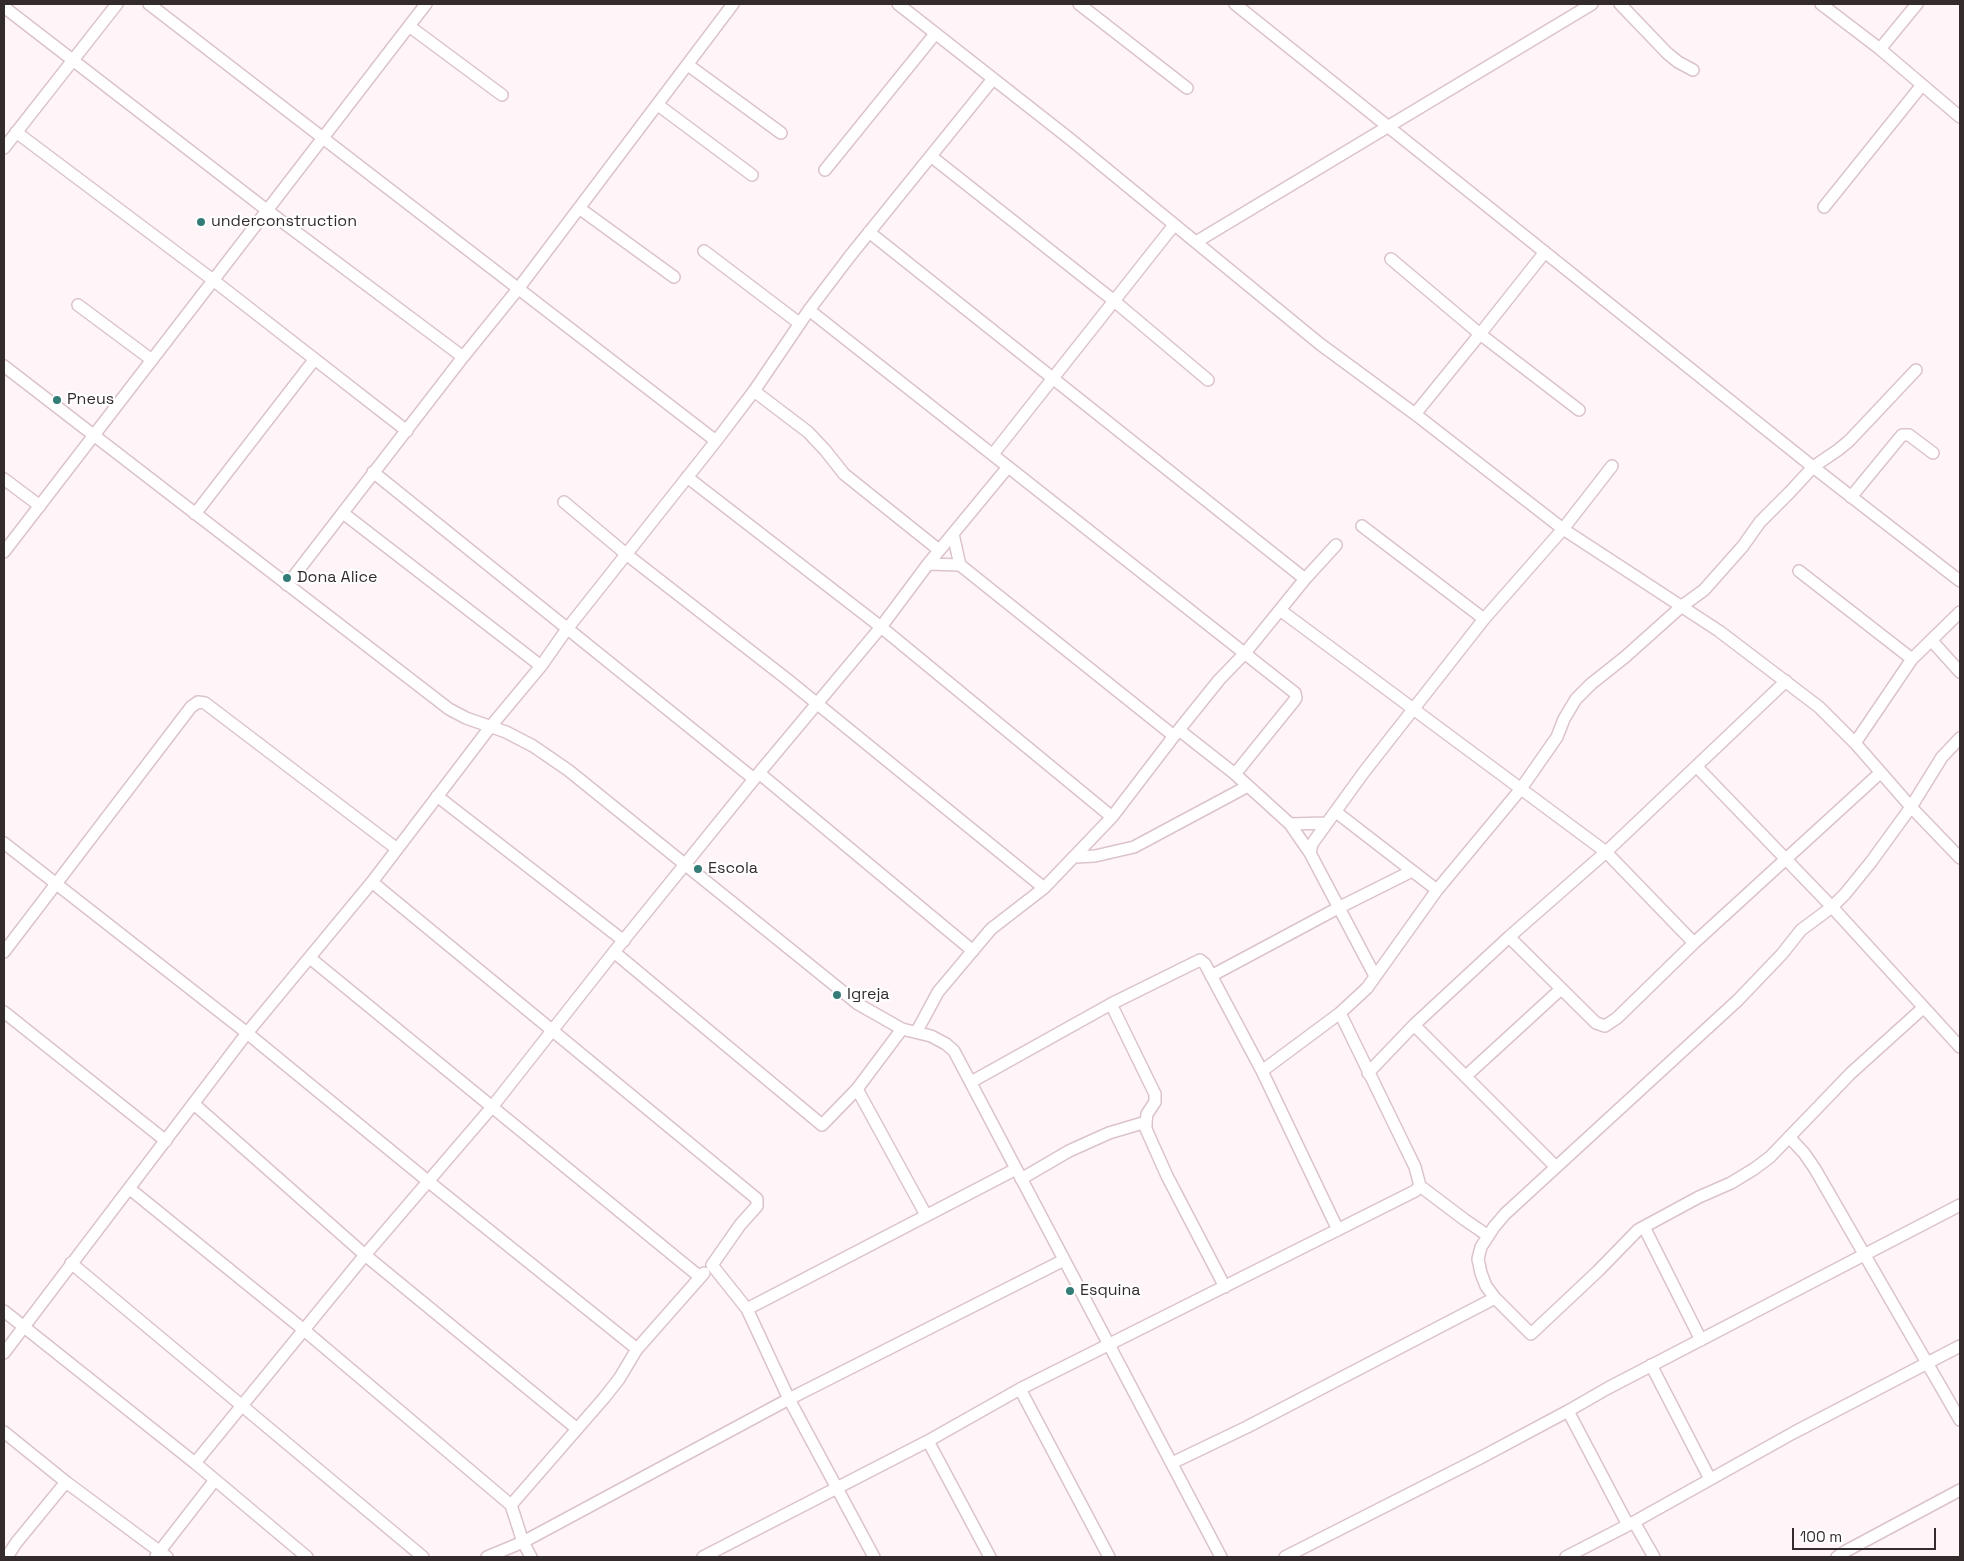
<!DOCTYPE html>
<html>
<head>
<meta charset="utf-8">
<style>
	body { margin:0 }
	#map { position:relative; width:1964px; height:1561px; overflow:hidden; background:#fff5f8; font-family:"Space Grotesk",sans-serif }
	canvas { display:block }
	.frame { position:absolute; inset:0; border:5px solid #342b2d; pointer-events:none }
	.scale { position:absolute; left:1792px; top:1528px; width:144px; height:22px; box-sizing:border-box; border:2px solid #342b2d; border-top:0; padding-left:6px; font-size:15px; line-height:18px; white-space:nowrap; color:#342b2d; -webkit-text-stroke:4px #fff; paint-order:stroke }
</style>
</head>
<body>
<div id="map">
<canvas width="1964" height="1561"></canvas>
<div class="frame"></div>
<div class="scale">100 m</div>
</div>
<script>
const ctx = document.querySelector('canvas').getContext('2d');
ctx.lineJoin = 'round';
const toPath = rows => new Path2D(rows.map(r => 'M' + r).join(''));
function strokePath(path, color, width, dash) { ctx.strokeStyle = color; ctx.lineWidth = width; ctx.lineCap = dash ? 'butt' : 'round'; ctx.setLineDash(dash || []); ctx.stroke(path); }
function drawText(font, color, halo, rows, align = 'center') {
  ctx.font = font + ' "Space Grotesk",sans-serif'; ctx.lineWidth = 4.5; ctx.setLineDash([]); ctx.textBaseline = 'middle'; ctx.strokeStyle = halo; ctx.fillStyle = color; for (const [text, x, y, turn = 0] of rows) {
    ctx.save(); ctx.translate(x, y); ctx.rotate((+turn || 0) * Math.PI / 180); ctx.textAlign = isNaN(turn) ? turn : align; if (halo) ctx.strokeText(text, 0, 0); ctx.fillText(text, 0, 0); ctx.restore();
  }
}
const minor = toPath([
	[149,4,716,441],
	[898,4,1070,139,1320,344,1415,414,1563,529,1719,631,1819,707,1855,743,1911,807,1960,858],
	[1079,4,1187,88],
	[1235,4,1813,467,1960,581],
	[1620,4,1667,53,1678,62,1693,70],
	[1821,4,1880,49,1960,117],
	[4,7,268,211,463,357],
	[409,26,502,95],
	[1880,49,1917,4],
	[688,65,781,133],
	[658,105,752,175],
	[16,132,213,280,407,431],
	[4,148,117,4],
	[932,157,1113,300,1208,380],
	[825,170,935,34],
	[1824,207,1922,85],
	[579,208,674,277],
	[869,232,1305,579],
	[1196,242,1592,4],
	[704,251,799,323],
	[1545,252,1480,334,1579,410],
	[1391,259,1480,334,1415,414],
	[78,305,152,360],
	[809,310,1295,693,1296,698,1294,701,1235,774],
	[4,366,449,709,466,718,506,732,533,746,568,770,858,1004,902,1029,931,1036,946,1044,954,1051,1221,1557],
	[754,391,808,432,825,450,844,474,939,550],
	[993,454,1174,225],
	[373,472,754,779],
	[687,477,881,627,1112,817],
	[4,479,40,506],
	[1851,497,1902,435,1909,435,1933,453],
	[564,502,626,554,788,680,1044,888],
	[343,513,541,666],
	[195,514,314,360],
	[1362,526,1484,619],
	[953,534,960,565],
	[4,552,426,4],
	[928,564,960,565,1174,736],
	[1799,571,1912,659],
	[287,585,463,357,518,289,733,4],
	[1280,610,1606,852,1694,943],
	[1932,641,1960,672],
	[1179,730,1235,774,1290,824,1310,853,1375,976],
	[1855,743,1912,659,1960,612],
	[1697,767,1832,907,1960,1047],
	[759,773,973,951],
	[437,796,624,941],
	[1336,812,1437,890],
	[1290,824,1326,823],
	[4,843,247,1033,429,1182,637,1349,619,1379,604,1398,511,1505],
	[1310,853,1312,844,1322,830,1364,772,1484,619,1563,529,1612,466],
	[1075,857,1095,856,1134,847,1248,786],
	[372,882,757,1199,757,1206,740,1225,712,1265,747,1309,789,1399,874,1557],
	[1509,937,1596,1023,1605,1026,1617,1018,1694,943,1880,773],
	[4,952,191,707,198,702,205,703,397,849],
	[614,952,822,1125,857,1089,902,1029],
	[310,958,700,1277],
	[1211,976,1338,908,1412,871],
	[1111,1004,1155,1094,1155,1102,1147,1114,1146,1122,1146,1129,1167,1176,1225,1287],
	[4,1012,166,1141],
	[1414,1025,1556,1167],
	[917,1031,938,992,991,929,1044,888,1112,817,1174,736,1219,680,1245,653,1305,579,1336,545],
	[1262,1071,1340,1013,1367,988,1437,890,1520,790,1557,737,1564,719,1576,699,1591,684,1625,657,1682,606,1704,590,1743,546,1760,522,1790,492,1813,467,1838,450,1849,441,1916,370],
	[1368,1073,1414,1025,1509,937,1606,852,1786,681],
	[1466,1076,1561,989],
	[971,1082,1111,1004,1200,960,1205,964,1262,1071,1338,1230],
	[857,1089,926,1215],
	[194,1104,365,1255,576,1428],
	[1789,1137,1804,1153,1815,1169,1960,1420],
	[1021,1179,1069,1151,1109,1133,1146,1122],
	[1420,1186,1465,1220,1487,1235],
	[130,1189,304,1330,511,1505,523,1542,531,1557],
	[1644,1227,1701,1340],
	[71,1263,423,1557],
	[1495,1298,1486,1286,1481,1273,1478,1259,1481,1247,1494,1227,1505,1214,1738,1000,1782,954,1801,930,1832,907,1845,894,1871,862,1911,807,1942,757,1960,738],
	[747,1309,1016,1169],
	[4,1311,195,1463,307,1557],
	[637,1349,704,1273],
	[4,1353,247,1033,372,882,491,726,541,666,567,629,716,441,754,391,809,310,850,256,993,79],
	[1651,1365,1710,1479],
	[1020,1389,1109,1557],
	[1568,1411,1628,1525],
	[4,1432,66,1482,167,1557],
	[928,1441,990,1557],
	[195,1463,365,1255,492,1107,614,952,759,773,881,627,928,564,1008,467],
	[1172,1463,1247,1427,1495,1298,1531,1334,1598,1271,1638,1230,1699,1197,1731,1183,1754,1169,1770,1157,1851,1073,1923,1008],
	[1634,1522,1654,1557],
	[156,1556,215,1480],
	[7,1557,16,1543,66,1482],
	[487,1557,523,1542,789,1399,1064,1260],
	[703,1557,928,1441,1020,1389,1415,1191,1420,1186,1415,1167,1340,1013],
	[1285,1557,1480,1458,1568,1411,1608,1388,1960,1205],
	[1566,1557,1634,1522,1793,1433,1960,1346],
	[1837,1557,1846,1551,1960,1490]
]);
const markers = [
	[201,222,5,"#347c78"],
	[57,400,5,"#347c78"],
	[287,578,5,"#347c78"],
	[698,869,5,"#347c78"],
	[837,995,5,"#347c78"],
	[1070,1291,5,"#347c78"]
];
const poiNames = [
	["underconstruction",211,222],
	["Pneus",67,400],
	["Dona Alice",297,578],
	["Escola",708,869],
	["Igreja",847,995],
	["Esquina",1080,1291]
];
strokePath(minor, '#dcc3cb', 14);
strokePath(minor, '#fff', 11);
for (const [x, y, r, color] of markers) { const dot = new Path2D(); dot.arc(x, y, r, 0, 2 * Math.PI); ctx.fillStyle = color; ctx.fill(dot); strokePath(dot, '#fff', 2); }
drawText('16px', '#342b2d', '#fff', poiNames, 'left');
</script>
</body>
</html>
